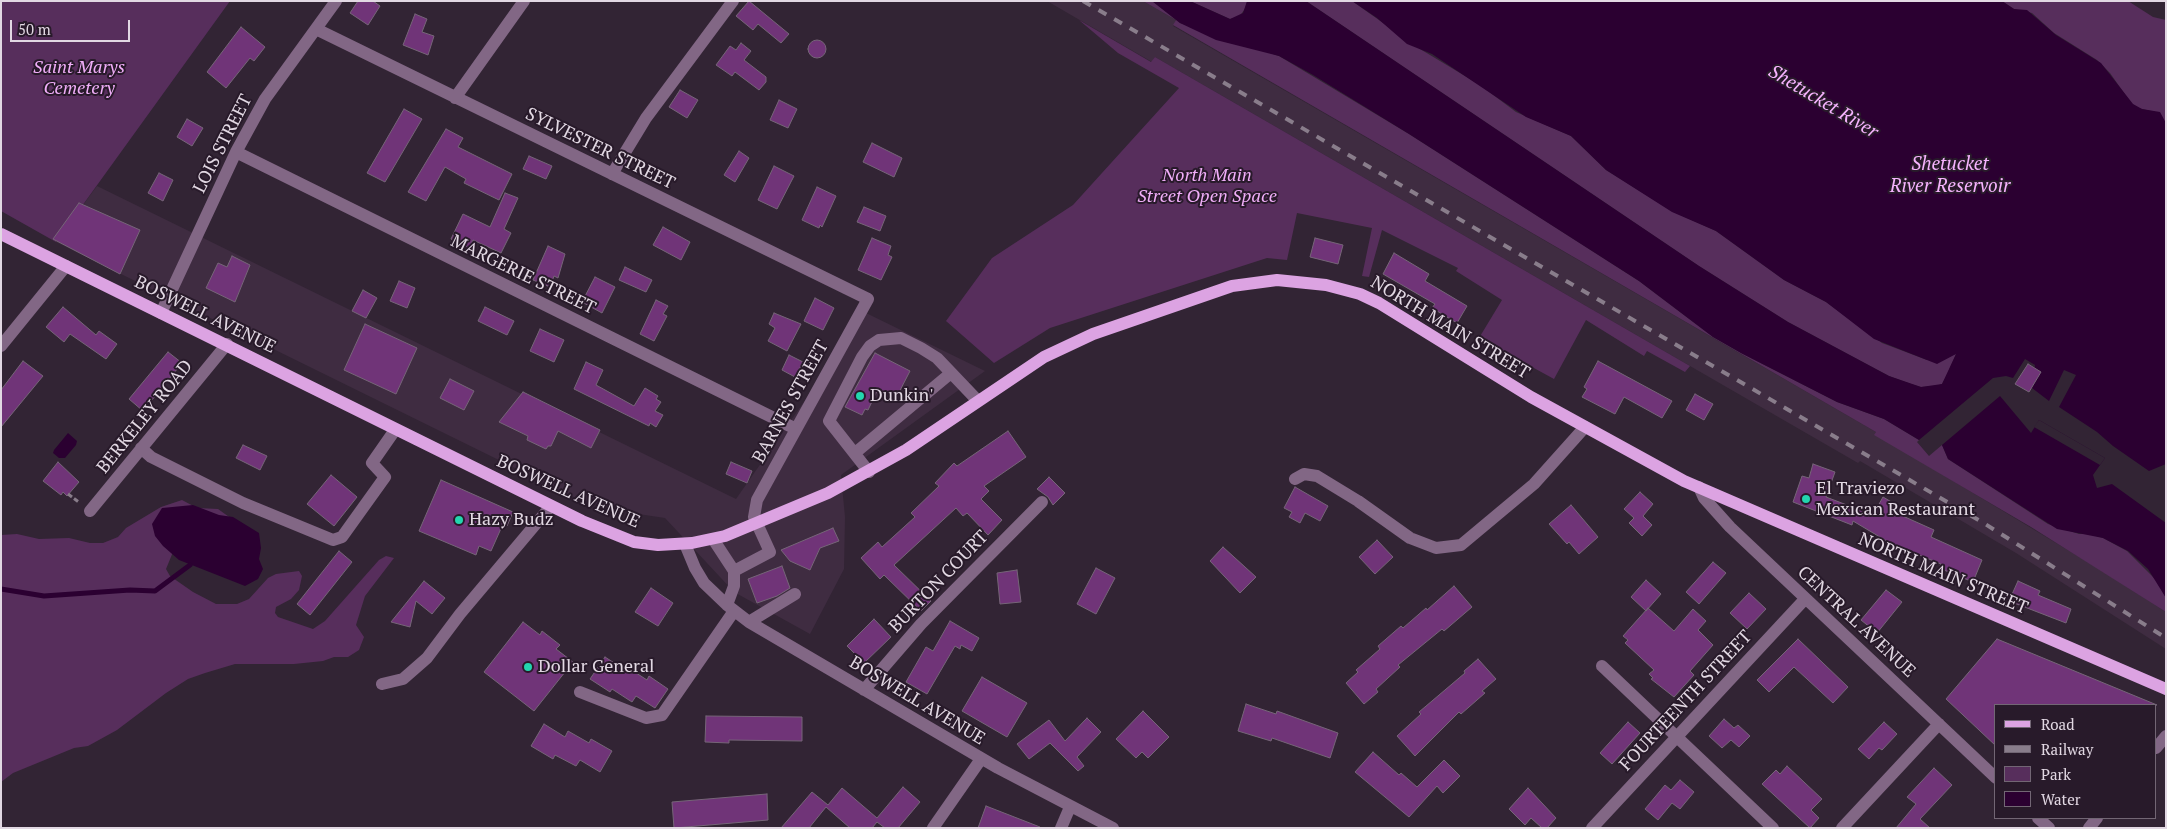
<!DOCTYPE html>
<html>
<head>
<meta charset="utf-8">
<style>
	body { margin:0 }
	#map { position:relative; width:2167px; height:829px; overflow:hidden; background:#322434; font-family:"PT Serif",serif }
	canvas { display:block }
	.frame { position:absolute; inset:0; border:2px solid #e2d8e3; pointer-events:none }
	.legend { position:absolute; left:1994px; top:704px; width:162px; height:115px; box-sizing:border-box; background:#281a2a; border:1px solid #726674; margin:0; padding:6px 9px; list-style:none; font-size:15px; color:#e2d8e3 }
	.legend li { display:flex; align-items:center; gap:10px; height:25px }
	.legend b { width:25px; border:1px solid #726674 }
	.scale { position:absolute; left:10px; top:20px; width:120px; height:22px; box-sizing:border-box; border:2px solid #e2d8e3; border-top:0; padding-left:6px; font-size:15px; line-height:18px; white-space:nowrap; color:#e2d8e3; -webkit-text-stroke:4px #281a2a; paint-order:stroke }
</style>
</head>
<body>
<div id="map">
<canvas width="2167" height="829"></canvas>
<div class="frame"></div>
<ul class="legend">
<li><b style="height:6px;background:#dca3e2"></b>Road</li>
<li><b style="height:6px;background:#897d8b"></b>Railway</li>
<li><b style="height:14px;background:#572e5c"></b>Park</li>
<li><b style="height:14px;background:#2b0031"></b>Water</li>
</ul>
<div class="scale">50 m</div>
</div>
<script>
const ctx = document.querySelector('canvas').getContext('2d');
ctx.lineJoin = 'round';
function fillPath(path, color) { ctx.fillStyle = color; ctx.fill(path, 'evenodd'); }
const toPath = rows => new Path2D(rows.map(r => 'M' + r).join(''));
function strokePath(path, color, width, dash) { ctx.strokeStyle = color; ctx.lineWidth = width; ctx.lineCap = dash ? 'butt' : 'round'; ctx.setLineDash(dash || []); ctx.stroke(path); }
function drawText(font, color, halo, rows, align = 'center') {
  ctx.font = font + ' "PT Serif",serif'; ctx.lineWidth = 4; ctx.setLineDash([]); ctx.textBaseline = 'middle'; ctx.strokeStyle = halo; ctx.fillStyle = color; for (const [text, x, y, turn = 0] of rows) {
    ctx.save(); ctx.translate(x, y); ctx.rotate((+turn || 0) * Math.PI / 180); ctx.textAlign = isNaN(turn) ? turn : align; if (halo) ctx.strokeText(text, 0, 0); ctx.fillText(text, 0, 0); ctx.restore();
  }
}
const built = toPath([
	[1047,1,1143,1,1176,20,1173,26,1876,432,1875,434,2096,567,2166,612,2166,649,2016,553,1860,461,1858,463,1155,57,1152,62],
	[97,186,736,499,866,313,985,371,841,475,845,517,844,569,810,634,734,592,665,518,625,512,574,497,56,242]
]);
const green = toPath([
	[1,1,230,1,56,242,1,211],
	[1143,1,1152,1,1180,23,1279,56,1409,134,1639,281,1713,337,1741,353,1837,402,1884,419,1919,440,1917,442,1929,456,1942,445,1948,459,2048,524,2079,534,2090,534,2103,538,2127,551,2156,580,2166,598,2166,612,2031,527,1874,435,1876,432,1173,25,1176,20],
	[1190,1,1247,1,1247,6,1239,17,1230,19],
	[1306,1,1352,1,1420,49,1480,85,1516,112,1571,136,1606,170,1672,211,1716,231,1784,280,1826,302,1882,343,1927,360,1956,354,1947,375,1942,384,1936,386,1921,387,1911,384,1889,376,1788,322,1699,266],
	[2002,1,2128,1,2153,17,2166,20,2166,123,2155,112,2138,108,2131,103,2110,73,2097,60,2054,33,2032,13,2014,9],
	[1079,20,1151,62,1155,57,1690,366,1685,372,1647,351,1644,356,1586,320,1554,379,1479,338,1502,300,1456,271,1458,268,1382,230,1369,277,1362,276,1372,228,1297,213,1287,260,1267,258,1050,328,994,363,946,321,992,258,1073,205,1179,88,1118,53],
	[182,500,197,508,218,509,232,519,173,552,166,569,170,576,193,592,216,604,237,604,249,599,268,578,276,574,299,571,302,576,299,590,291,599,276,607,275,613,278,617,313,629,325,621,379,560,386,556,394,558,365,596,356,625,364,637,359,650,348,657,334,657,323,661,294,664,235,664,205,673,188,679,166,693,117,730,88,746,74,748,13,773,1,782,1,535,17,534,39,539,69,538,90,543,103,543,118,537,126,528,161,507]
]);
const water = toPath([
	[1152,1,1190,1,1230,19,1243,13,1247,1,1306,1,1699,266,1788,322,1889,376,1921,387,1942,384,1956,354,1937,364,1874,339,1826,302,1784,280,1716,231,1672,212,1606,170,1571,136,1526,117,1432,54,1407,44,1377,18,1352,1,2002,1,2014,9,2027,10,2056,35,2101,63,2133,104,2142,109,2160,112,2166,123,2166,464,2149,471,2113,446,2097,432,2059,407,2076,375,2064,370,2049,401,2032,388,2035,365,2025,359,2013,378,2006,376,1993,378,1919,440,1884,419,1837,402,1741,353,1713,337,1639,281,1409,134,1313,75,1279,56,1216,40,1180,23],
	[2000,396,2031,433,2039,420,2105,458,2093,475,2097,488,2112,484,2166,523,2166,598,2148,569,2128,551,2103,538,2057,529,1948,459,1942,445],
	[68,433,77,441,76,445,65,458,59,458,53,453,54,450],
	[193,505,219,515,233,517,259,533,261,548,259,559,263,569,258,579,245,586,179,560,163,546,155,536,152,524,162,508]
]);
const pier = toPath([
	[2039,420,2105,458,2100,465,2034,427]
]);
const stream = toPath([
	[1,589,44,596,130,590,155,591,190,565]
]);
const building = toPath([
	[358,1,373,1,380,6,368,25,350,13,358,1],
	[749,1,789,34,781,43,758,24,753,30,736,16,749,1],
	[415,14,427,19,422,32,434,36,428,55,403,45,415,14],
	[241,27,265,47,254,61,250,58,226,88,207,72,241,27],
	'808 49a9 9 0 1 1 18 0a9 9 0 1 1-18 0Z',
	[741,43,751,51,744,60,766,77,766,82,759,90,735,72,732,76,716,65,730,46,736,50,741,43],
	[680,90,698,100,687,118,669,107,680,90],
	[779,100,797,109,788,128,770,120,779,100],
	[404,109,422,119,385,182,367,173,404,109],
	[187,119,203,128,192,146,177,137,187,119],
	[446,129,463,138,458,147,512,174,499,200,464,183,466,179,445,167,426,201,408,192,446,129],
	[872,143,902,158,894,177,863,162,872,143],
	[739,151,749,158,735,182,724,175,739,151],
	[529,156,552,166,546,179,523,169,529,156],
	[774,166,794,176,777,209,758,200,774,166],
	[159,173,173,180,163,201,148,193,159,173],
	[817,187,836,196,822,227,820,225,819,228,802,220,817,187],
	[505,193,518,198,504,229,511,233,501,253,473,240,469,248,451,239,463,214,490,227,505,193],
	[79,203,140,230,120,274,53,239,79,203],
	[864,207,886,216,880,231,857,222,864,207],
	[663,227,690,242,681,260,653,245,663,227],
	[872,238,891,246,888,255,892,257,881,280,858,270,872,238],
	[1315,238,1343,245,1338,264,1310,257,1315,238],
	[548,246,565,254,558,278,554,276,550,287,533,280,548,246],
	[1394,253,1429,274,1425,281,1467,306,1457,323,1432,308,1435,304,1383,274,1394,253],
	[232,256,250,265,235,302,206,288,218,263,227,267,232,256],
	[625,267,652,280,646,292,619,280,625,267],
	[595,277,615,287,602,313,582,302,595,277],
	[399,281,415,288,407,308,390,301,399,281],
	[363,290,377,298,366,318,352,311,363,290],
	[815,298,834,308,823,330,804,321,815,298],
	[656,300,668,306,663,314,667,316,654,341,640,334,656,300],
	[63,307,96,335,99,331,117,344,106,359,70,334,64,342,46,327,63,307],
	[485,307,514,321,507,335,478,321,485,307],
	[774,313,801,324,787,351,768,341,775,328,769,324,774,313],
	[365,324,417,348,396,394,344,370,365,324],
	[540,329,564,340,554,362,530,351,540,329],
	[168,352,182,363,143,411,129,399,168,352],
	[875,353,910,371,895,400,877,391,868,410,865,409,862,415,845,407,875,353],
	[789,355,803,362,795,377,782,370,789,355],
	[23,361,43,376,1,427,1,390,23,361],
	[1598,361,1672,401,1662,418,1624,397,1615,414,1582,397,1587,389,1584,387,1598,361],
	[586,362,603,370,596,385,634,406,645,388,658,396,656,399,661,402,655,411,663,415,656,427,650,423,649,426,574,389,586,362],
	[2028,364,2041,372,2029,392,2015,384,2028,364],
	[450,379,474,391,464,410,440,398,450,379],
	[523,392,600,430,591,448,558,431,551,446,548,446,546,449,527,440,528,436,499,422,523,392],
	[1695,394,1713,404,1704,420,1686,410,1695,394],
	[1008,431,1026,457,984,486,989,491,981,499,1002,520,988,535,967,513,963,516,956,508,894,565,931,601,921,611,884,575,880,579,861,558,878,542,882,547,915,517,911,513,939,486,935,483,954,463,957,466,1008,431],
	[243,445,267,456,260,470,236,458,243,445],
	[58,462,79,482,67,496,63,492,61,495,43,481,58,462],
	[731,462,752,471,747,483,726,474,731,462],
	[1813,464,1835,472,1826,497,1873,515,1883,497,1900,507,1896,513,1934,530,1931,537,1982,560,1973,582,1939,568,1941,564,1890,543,1853,521,1852,525,1793,502,1802,476,1809,478,1813,464],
	[331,475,357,497,334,526,307,504,331,475],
	[1049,477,1065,493,1053,505,1048,497,1037,489,1049,477],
	[441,480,513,512,507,526,503,524,491,551,479,546,476,555,419,531,441,480],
	[1295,487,1328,506,1320,521,1305,513,1300,523,1289,517,1292,512,1284,508,1295,487],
	[1640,492,1653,504,1643,516,1652,525,1642,536,1629,523,1634,518,1624,509,1640,492],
	[1571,505,1598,537,1579,554,1569,542,1567,544,1549,524,1571,505],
	[833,528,839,541,820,548,810,570,790,561,781,550,833,528],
	[1377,540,1393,557,1375,574,1359,557,1377,540],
	[1223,547,1256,577,1240,593,1210,561,1223,547],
	[339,551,352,562,310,615,297,604,339,551],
	[1713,562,1726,573,1699,604,1686,592,1713,562],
	[782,566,790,588,777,596,757,603,748,579,782,566],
	[1096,568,1115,578,1096,614,1077,604,1096,568],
	[1017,570,1021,602,1000,604,997,573,1017,570],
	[1646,580,1661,594,1646,611,1631,597,1646,580],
	[424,581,445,598,432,614,416,601,410,627,391,622,424,581],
	[2018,581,2040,591,2038,595,2071,609,2066,623,2009,601,2018,581],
	[1454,586,1472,607,1444,631,1442,629,1398,665,1400,667,1376,689,1378,692,1364,704,1346,683,1358,672,1356,670,1380,649,1378,646,1401,626,1403,628,1426,608,1427,610,1454,586],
	[651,588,673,603,658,626,635,612,651,588],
	[1886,590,1902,602,1877,633,1861,620,1886,590],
	[1749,593,1766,609,1747,629,1730,613,1749,593],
	[1648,608,1674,631,1693,609,1706,621,1698,630,1713,645,1690,671,1694,675,1674,697,1651,679,1653,678,1649,674,1654,670,1625,643,1628,640,1623,636,1648,608],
	[874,619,891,637,864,663,847,646,874,619],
	[950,621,979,638,972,651,961,645,960,649,955,646,927,694,906,682,926,647,933,651,950,621],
	[523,622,540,635,542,631,560,645,556,649,573,662,534,711,484,672,523,622],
	[1798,639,1848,687,1833,703,1794,667,1769,692,1757,680,1798,639],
	[1997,639,2157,705,1996,705,1996,746,1946,699,1997,639],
	[605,657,625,670,627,667,647,680,649,676,668,689,655,708,636,696,632,702,612,689,610,692,590,679,605,657],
	[1478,659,1496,679,1482,691,1485,693,1461,714,1459,712,1415,756,1397,736,1421,714,1419,712,1465,673,1464,671,1478,659],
	[982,677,1027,703,1007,737,962,711,982,677],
	[1246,704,1276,714,1277,711,1338,733,1330,758,1272,738,1271,741,1238,731,1246,704],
	[1143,711,1169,737,1148,758,1142,752,1136,758,1116,739,1143,711],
	[706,716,802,717,802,741,729,740,729,743,705,742,706,716],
	[1087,718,1101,732,1077,757,1084,766,1078,771,1050,743,1029,759,1017,744,1049,720,1065,741,1087,718],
	[1724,719,1734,728,1738,725,1750,736,1739,747,1731,740,1722,748,1709,736,1724,719],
	[1628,722,1640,733,1612,764,1600,753,1628,722],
	[1884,722,1897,734,1882,750,1879,748,1869,759,1858,749,1884,722],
	[544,724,565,737,568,731,589,743,591,739,612,751,600,772,580,760,576,766,555,755,553,759,531,746,544,724],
	[1373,752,1399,775,1401,773,1417,787,1444,760,1460,776,1443,793,1437,786,1409,817,1355,772,1373,752],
	[1787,766,1822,799,1811,810,1819,818,1810,828,1762,784,1776,770,1780,774,1787,766],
	[1934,768,1952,785,1920,819,1930,828,1896,828,1916,804,1907,797,1934,768],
	[1680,780,1694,792,1680,809,1672,803,1658,820,1645,809,1665,785,1671,790,1680,780],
	[903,787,920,802,898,828,885,828,877,822,872,828,850,828,826,807,809,828,781,828,812,792,828,805,842,788,877,818,903,787],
	[1528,788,1556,818,1547,828,1542,828,1531,818,1525,825,1509,809,1528,788],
	[767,794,768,820,674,828,672,802,767,794],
	[986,806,1040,827,1040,828,978,828,986,806]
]);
const path = toPath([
	[68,494,80,503]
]);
const minor = toPath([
	[316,29,868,299,757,500,754,517,770,552,734,571,713,539],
	[455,98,524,1],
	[236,152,796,429],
	[612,174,646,118,733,1],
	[161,313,236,152,265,99,336,1],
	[1,346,66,266],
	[141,448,151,457,243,503,333,540,342,537,385,477,372,463,395,430],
	[855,453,951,373],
	[869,472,829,421,862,357,870,346,879,340,901,338,921,348,937,358,978,401],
	[1295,479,1304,474,1317,476,1358,501,1410,538,1436,548,1461,545,1534,484,1585,427],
	[1699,487,1704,498,1730,527,1996,778],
	[90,511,227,344],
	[685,544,695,568,704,583,727,605,749,622,998,768,1113,828],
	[727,605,734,586,734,571],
	[749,622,795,594],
	[1602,666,1773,828],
	[382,684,403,679,427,658,460,614,551,506],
	[864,690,921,624,1042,502],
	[580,692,646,718,662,715,734,611],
	[2156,748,2166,736],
	[2038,818,2049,828],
	[933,828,981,759],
	[1061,828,1070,807],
	[1592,828,1805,599],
	[1842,828,1939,724],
	[2089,828,2097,818]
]);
const major = toPath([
	[1,234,582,521,634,542,658,545,692,543,725,536,828,493,906,450,1044,357,1093,334,1232,286,1277,280,1326,285,1360,294,1379,303,1531,397,1684,481,2166,689]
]);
const rail = toPath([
	[1083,1,1982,522,2166,638]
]);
const markers = [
	[860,396,5,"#23d5af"],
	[1806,499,5,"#23d5af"],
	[459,520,5,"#23d5af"],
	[528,667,5,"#23d5af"]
];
const parkNames = [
	["Saint Marys",79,68],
	["Cemetery",79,89],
	["North Main",1207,176],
	["Street Open Space",1207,197]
];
const streetNames = [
	["LOIS STREET",223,144,-63],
	["SYLVESTER STREET",600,149,26],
	["MARGERIE STREET",523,275,26],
	["BOSWELL AVENUE",205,315,26],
	["NORTH MAIN STREET",1450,328,31],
	["BARNES STREET",791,402,-61],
	["BERKELEY ROAD",145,417,-51],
	["BOSWELL AVENUE",568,492,24],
	["NORTH MAIN STREET",1943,574,23],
	["BURTON COURT",939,582,-46],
	["CENTRAL AVENUE",1856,622,43],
	["BOSWELL AVENUE",917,701,31],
	["FOURTEENTH STREET",1686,701,-47]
];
const poiNames = [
	["Dunkin'",870,396],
	["El Traviezo",1816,489],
	["Mexican Restaurant",1816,510],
	["Hazy Budz",469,520],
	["Dollar General",538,667]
];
const waterNames = [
	["Shetucket River",1823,102,31],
	["Shetucket",1950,165],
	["River Reservoir",1950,187]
];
fillPath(built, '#3f2c41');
fillPath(green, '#572e5c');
fillPath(water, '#2b0031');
fillPath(pier, '#322434');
strokePath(stream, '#2b0031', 5);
fillPath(building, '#703478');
strokePath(building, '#766578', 1);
strokePath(path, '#897d8a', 3, [5, 2.5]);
strokePath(minor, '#826785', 12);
strokePath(major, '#dca3e2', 12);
strokePath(rail, '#897d8b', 4, [9, 9]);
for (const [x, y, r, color] of markers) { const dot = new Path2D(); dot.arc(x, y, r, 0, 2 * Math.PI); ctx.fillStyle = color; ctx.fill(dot); strokePath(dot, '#281a2a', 2); }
drawText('italic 18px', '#f1aef9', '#281a2a', parkNames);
drawText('18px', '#e2d8e3', '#281a2a', streetNames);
drawText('18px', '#e2d8e3', '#281a2a', poiNames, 'left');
drawText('italic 19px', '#f6b3fe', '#281a2a', waterNames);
</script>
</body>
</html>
